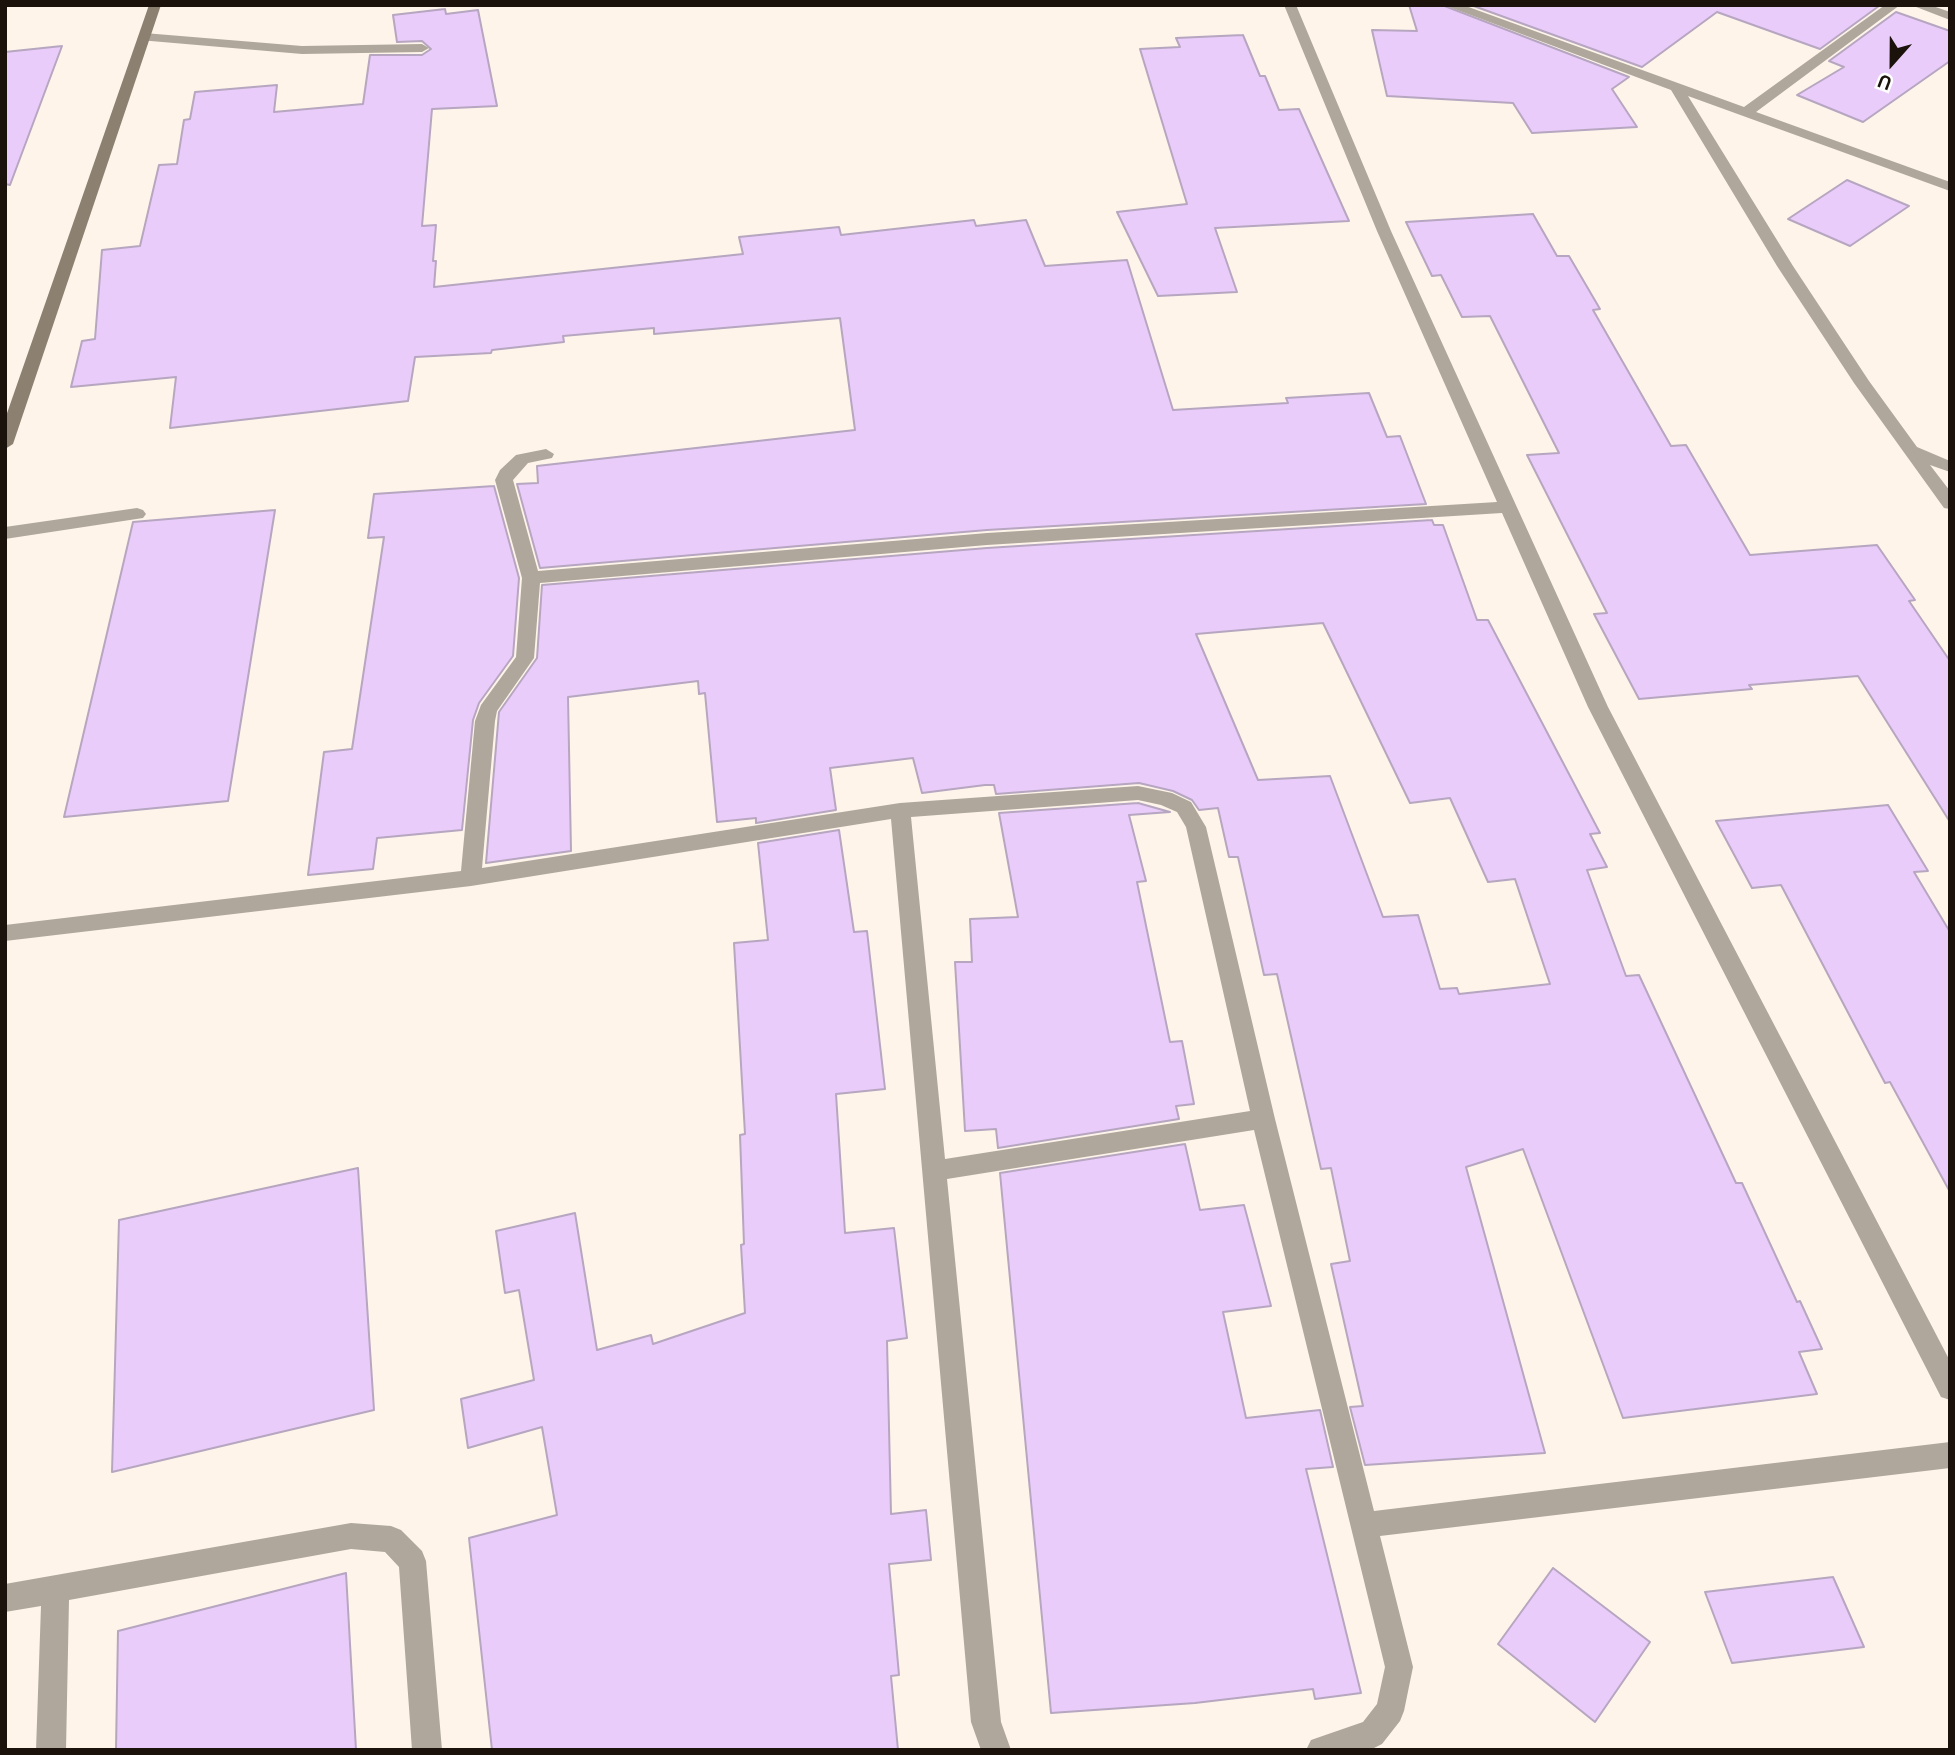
<!DOCTYPE html>
<html>
<head>
<meta charset="utf-8">
<style>
	body { margin:0 }
	#map { position:relative; width:1955px; height:1755px; overflow:hidden; background:#fef4ea; font-family:Ubuntu,sans-serif }
	canvas { display:block }
	.frame { position:absolute; inset:0; border:7px solid #1b130b; pointer-events:none }
	.north { position:absolute; left:1857px; top:28px; width:70px; height:70px; -webkit-text-stroke:5px #fff; paint-order:stroke; rotate:201deg; font-size:19px; font-weight:700; line-height:28px; text-align:center; color:#1b130b }
	.north::after { content:''; display:block; margin:auto; width:24px; height:32px; background:#1b130b; clip-path:polygon(50% 0,100% 100%,50% 72%,0 100%) }
</style>
</head>
<body>
<div id="map">
<canvas width="1955" height="1755"></canvas>
<div class="frame"></div>
<div class="north">U</div>
</div>
<script>
const ctx = document.querySelector('canvas').getContext('2d');
ctx.lineJoin = 'round';
function fillPath(path, color) { ctx.fillStyle = color; ctx.fill(path, 'evenodd'); }
const toPath = rows => new Path2D(rows.map(r => 'M' + r).join(''));
function strokePath(path, color, width, dash) { ctx.strokeStyle = color; ctx.lineWidth = width; ctx.lineCap = dash ? 'butt' : 'round'; ctx.setLineDash(dash || []); ctx.stroke(path); }
const building = toPath([
	[1409,5,1442,5,1629,77,1612,89,1637,127,1532,133,1513,103,1387,96,1372,30,1417,31,1409,5],
	[1471,5,1878,5,1879,6,1820,49,1717,12,1642,67,1471,5],
	[445,9,446,14,478,10,497,106,432,109,422,226,436,225,433,261,436,261,434,287,743,254,739,237,839,227,841,235,974,220,976,226,1026,220,1045,266,1127,260,1173,410,1288,403,1286,398,1369,393,1387,437,1400,436,1426,504,987,530,540,568,517,484,538,483,537,466,855,430,840,318,654,334,654,328,563,336,564,342,492,350,491,353,415,357,408,401,170,428,176,377,71,387,82,341,95,339,102,250,140,246,159,165,177,164,184,120,190,119,195,92,277,85,274,112,363,104,370,55,422,55,431,49,422,41,397,42,393,15,445,9],
	[1896,12,1950,31,1950,61,1863,122,1797,95,1844,67,1829,61,1896,12],
	[1243,35,1260,76,1265,76,1279,110,1299,109,1349,221,1215,228,1237,292,1158,296,1117,212,1187,204,1140,49,1180,47,1176,38,1243,35],
	[62,46,10,185,5,184,5,52,62,46],
	[1847,180,1909,206,1850,246,1788,219,1847,180],
	[1533,214,1557,256,1569,256,1600,309,1593,310,1671,446,1686,445,1750,555,1877,545,1915,600,1909,601,1950,661,1950,822,1858,676,1749,685,1752,689,1639,699,1594,614,1607,613,1527,455,1559,453,1490,316,1462,317,1441,275,1432,276,1406,222,1533,214],
	[494,486,519,578,513,656,479,703,473,720,462,830,377,838,373,869,308,875,324,752,352,749,384,537,368,538,374,494,494,486],
	[275,510,228,801,64,817,133,522,275,510],
	[1432,520,1434,525,1443,525,1477,620,1488,620,1600,833,1590,834,1607,867,1587,870,1626,976,1639,975,1736,1183,1742,1183,1797,1302,1800,1301,1822,1349,1799,1352,1817,1394,1623,1418,1523,1149,1466,1167,1545,1453,1365,1465,1350,1407,1363,1406,1331,1264,1350,1261,1331,1168,1321,1169,1277,974,1264,975,1238,857,1229,857,1218,808,1199,810,1192,800,1173,791,1139,783,996,794,994,785,985,785,922,793,913,758,830,768,836,810,756,823,756,818,717,822,705,693,699,694,698,681,568,697,571,851,486,863,499,712,537,658,542,585,987,548,1432,520],
	[1323,623,1410,803,1450,798,1488,882,1515,879,1550,984,1459,994,1457,988,1440,989,1418,915,1383,917,1330,776,1258,780,1196,634,1323,623],
	[1138,803,1170,812,1129,815,1146,881,1137,882,1170,1042,1182,1041,1194,1104,1176,1106,1179,1119,998,1148,996,1129,965,1131,955,962,972,962,970,919,1018,917,999,813,1138,803],
	[1888,805,1928,871,1914,872,1950,932,1950,1192,1890,1082,1885,1083,1781,885,1752,888,1716,821,1888,805],
	[839,830,854,932,867,931,885,1089,836,1094,845,1233,894,1228,907,1338,887,1341,891,1514,926,1510,931,1560,889,1564,899,1675,891,1676,898,1750,492,1750,469,1538,557,1515,542,1427,468,1448,461,1399,534,1380,519,1290,505,1293,496,1231,575,1213,597,1350,651,1335,653,1344,745,1313,741,1245,744,1244,740,1135,745,1134,734,943,768,940,758,843,839,830],
	[1185,1144,1200,1210,1244,1205,1271,1306,1223,1312,1246,1418,1320,1410,1333,1467,1306,1469,1361,1693,1315,1699,1313,1689,1195,1703,1051,1713,1000,1173,1185,1144],
	[358,1168,374,1410,112,1472,119,1220,358,1168],
	[1553,1568,1650,1642,1595,1722,1498,1644,1553,1568],
	[346,1573,356,1750,116,1750,118,1631,346,1573],
	[1833,1577,1864,1647,1732,1663,1705,1592,1833,1577]
]);
const service = toPath([
	[144,33,302,46,422,44,429,48,422,52,302,54,139,40,138,37,144,33],
	[137,508,143,510,146,514,143,518,5,539,5,527,137,508],
	[351,1523,391,1526,401,1530,422,1551,426,1561,442,1750,412,1750,399,1567,385,1552,351,1549,69,1600,66,1750,36,1750,41,1606,5,1612,5,1584,351,1523]
]);
const minor = toPath([
	[1284,5,1296,5,1391,231,1608,707,1950,1361,1950,1400,1941,1397,1588,707,1502,513,987,545,540,583,534,658,497,711,495,721,482,868,900,803,1138,786,1172,793,1191,802,1206,827,1275,1119,1374,1511,1950,1442,1950,1468,1380,1536,1413,1667,1404,1711,1400,1721,1382,1744,1372,1749,1306,1750,1311,1740,1363,1722,1377,1704,1385,1667,1254,1130,947,1179,1001,1722,1011,1750,981,1750,971,1722,891,819,471,886,5,941,5,925,461,871,475,721,481,705,516,657,522,578,495,480,500,470,516,455,546,449,554,454,552,458,528,463,513,480,538,571,987,533,1497,502,1377,231,1284,5],
	[1138,800,1161,805,1177,812,1186,827,1250,1111,945,1159,911,817,1138,800],
	[1444,5,1463,5,1744,107,1885,5,1900,5,1756,112,1950,182,1950,191,1688,96,1793,266,1869,381,1917,447,1950,461,1950,472,1930,465,1950,491,1950,509,1944,508,1854,383,1777,266,1671,90,1444,5],
	[1911,5,1930,5,1950,12,1950,20,1911,5]
]);
const secondary = toPath([
	[149,5,161,5,13,444,5,449,5,419,149,5]
]);
fillPath(building, '#eaccfb');
strokePath(building, '#b6a6c0', 2);
fillPath(service, '#afa79c');
fillPath(minor, '#afa79c');
fillPath(secondary, '#8c8171');
</script>
</body>
</html>
